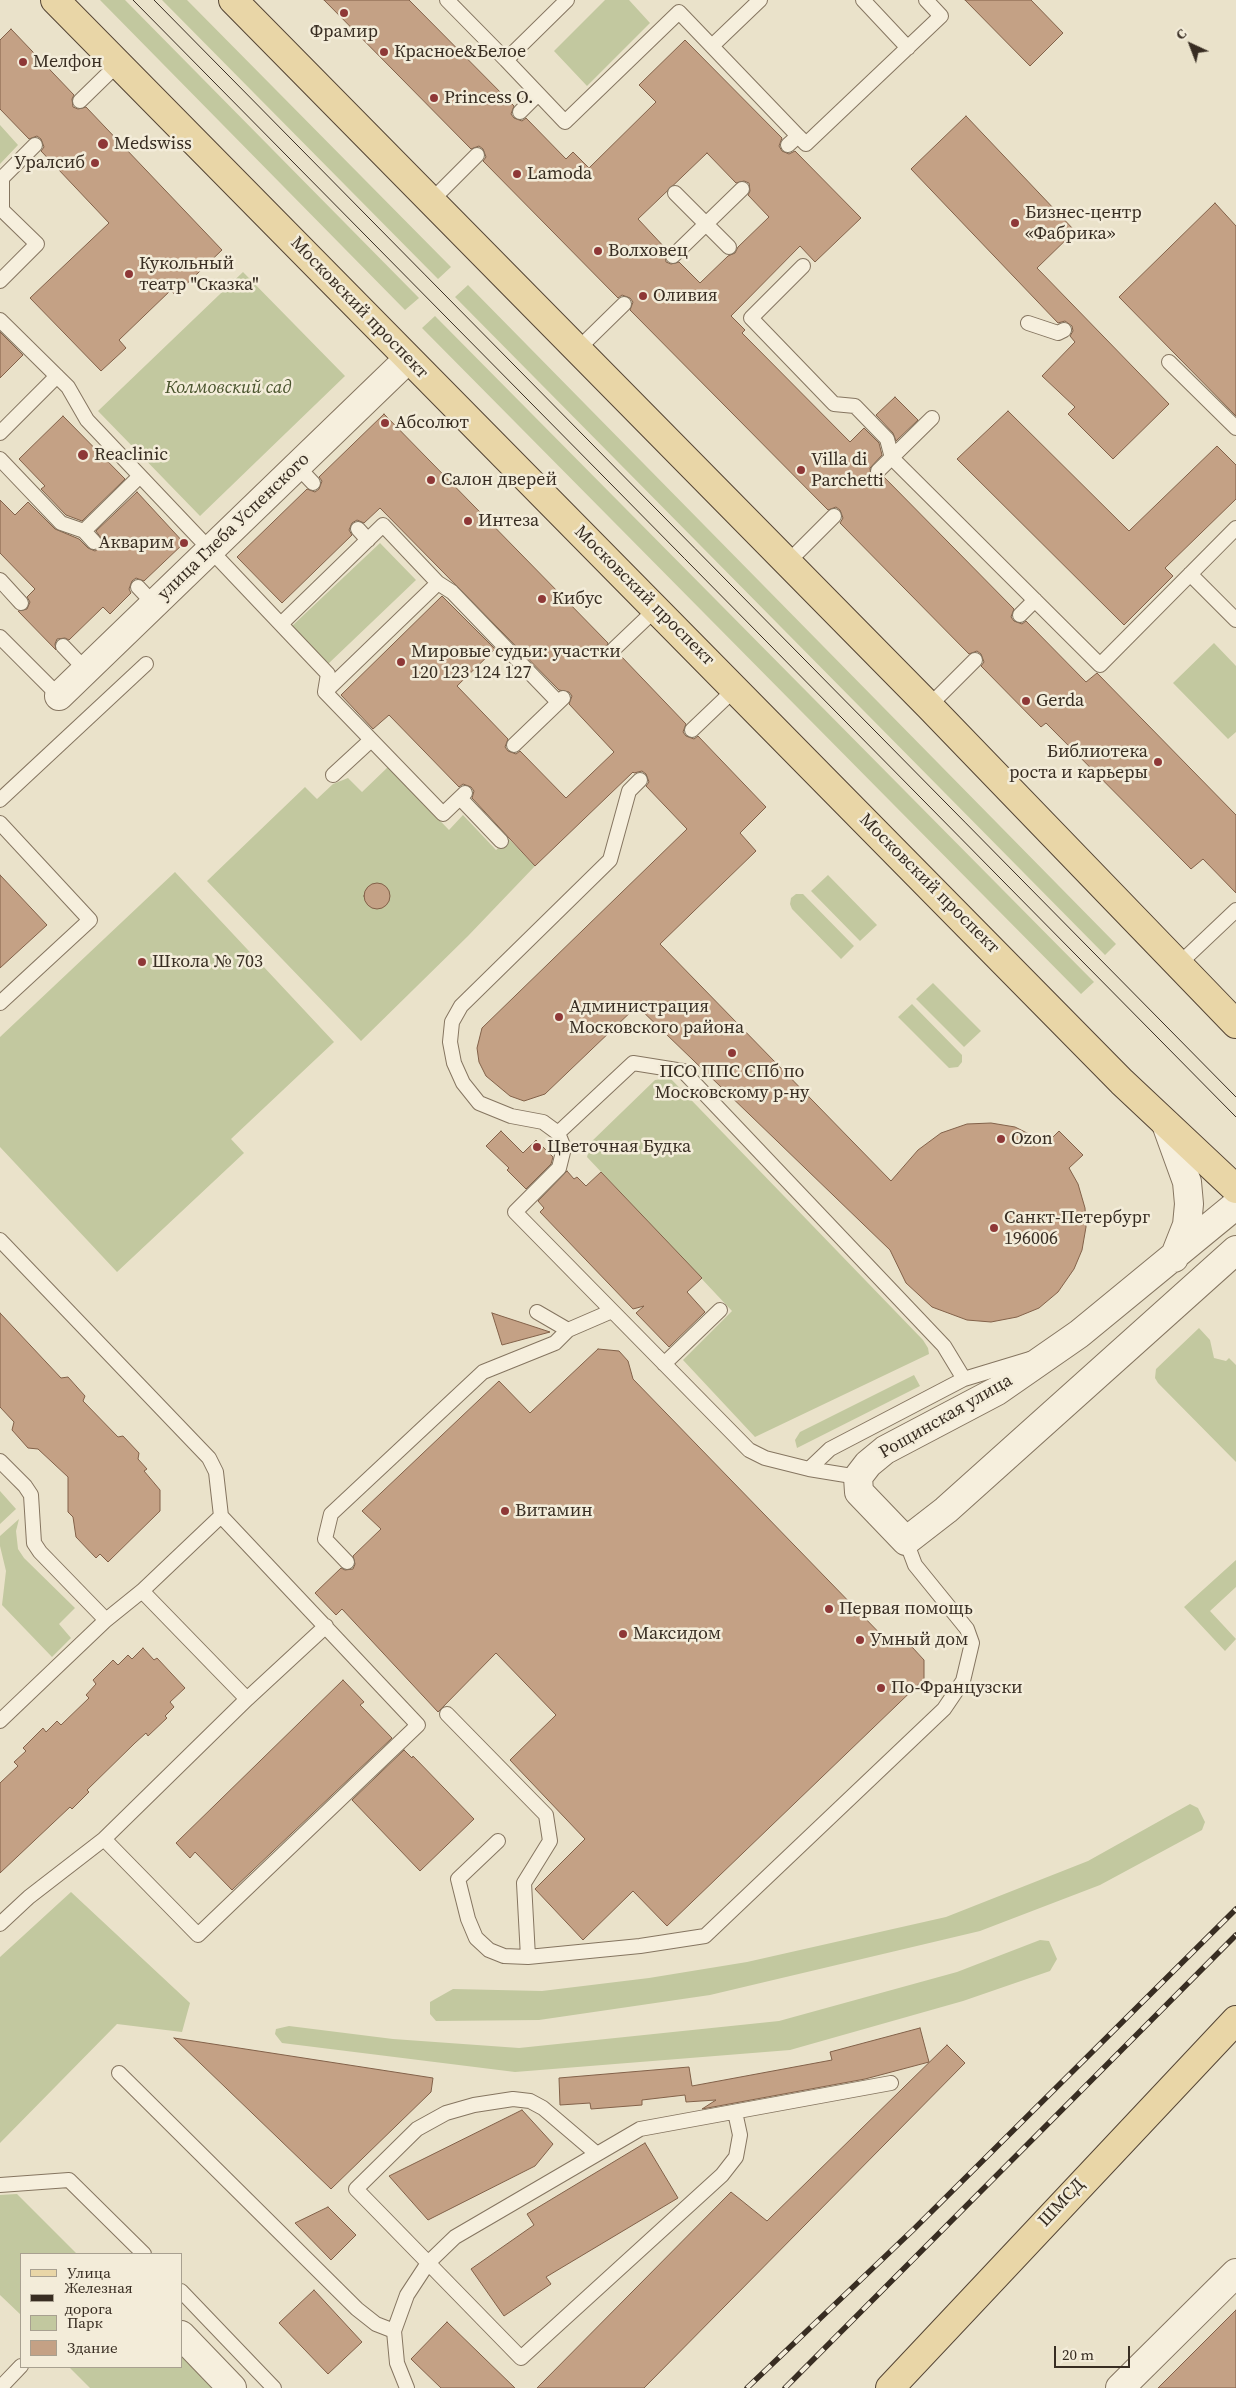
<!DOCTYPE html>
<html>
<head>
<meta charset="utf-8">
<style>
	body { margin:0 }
	#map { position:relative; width:1236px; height:2388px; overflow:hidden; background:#eae2ca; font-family:"Source Serif 4",serif }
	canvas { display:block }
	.legend { position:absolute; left:20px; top:2253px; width:162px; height:115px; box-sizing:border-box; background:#f3ecd9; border:1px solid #a8a090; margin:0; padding:6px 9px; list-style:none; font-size:15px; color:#382d22 }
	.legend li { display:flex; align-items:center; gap:10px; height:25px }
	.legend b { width:25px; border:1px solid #a8a090 }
	.north { position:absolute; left:1166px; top:20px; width:50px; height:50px; -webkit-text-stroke:4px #f3ecd9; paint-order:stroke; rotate:317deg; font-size:14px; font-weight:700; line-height:20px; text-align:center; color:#382d22 }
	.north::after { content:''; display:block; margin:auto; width:18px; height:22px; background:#382d22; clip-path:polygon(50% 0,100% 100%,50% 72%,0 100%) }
	.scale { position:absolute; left:1054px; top:2346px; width:76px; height:22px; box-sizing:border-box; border:2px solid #382d22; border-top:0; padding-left:6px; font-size:15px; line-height:18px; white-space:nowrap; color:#382d22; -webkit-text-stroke:4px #f3ecd9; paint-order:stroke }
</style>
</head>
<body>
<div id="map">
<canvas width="1236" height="2388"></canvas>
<ul class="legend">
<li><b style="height:6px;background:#e9d6a7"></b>Улица</li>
<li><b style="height:6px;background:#382d22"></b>Железная дорога</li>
<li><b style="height:14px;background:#c2c89f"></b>Парк</li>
<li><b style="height:14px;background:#c4a185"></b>Здание</li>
</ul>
<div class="north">С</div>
<div class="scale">20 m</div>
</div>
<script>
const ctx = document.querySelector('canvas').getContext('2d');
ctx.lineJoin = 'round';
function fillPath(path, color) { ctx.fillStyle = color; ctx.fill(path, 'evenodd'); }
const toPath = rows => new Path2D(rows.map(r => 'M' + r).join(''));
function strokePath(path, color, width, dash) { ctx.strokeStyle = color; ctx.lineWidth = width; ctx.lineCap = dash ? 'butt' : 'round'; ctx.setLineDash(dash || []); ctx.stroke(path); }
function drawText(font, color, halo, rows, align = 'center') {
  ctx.font = font + ' "Source Serif 4",serif'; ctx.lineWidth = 5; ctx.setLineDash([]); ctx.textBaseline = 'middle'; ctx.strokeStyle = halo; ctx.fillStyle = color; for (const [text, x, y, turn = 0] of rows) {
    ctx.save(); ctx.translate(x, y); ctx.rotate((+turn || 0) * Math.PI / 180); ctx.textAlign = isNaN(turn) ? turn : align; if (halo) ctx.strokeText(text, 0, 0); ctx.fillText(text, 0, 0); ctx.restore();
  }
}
const green = toPath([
	[100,0,125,0,419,298,405,310],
	[162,0,187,0,451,267,438,279],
	[605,0,629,0,650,23,587,86,554,51],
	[0,125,18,145,0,164],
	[243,272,345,376,200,516,98,411],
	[468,285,1116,944,1105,955,455,297],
	[435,316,1094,982,1081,994,422,328],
	[380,543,416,580,328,664,292,626],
	[1214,643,1236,666,1236,732,1228,739,1173,683],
	[388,767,449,830,463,815,496,850,509,839,535,866,468,936,361,1041,207,881,305,787,317,799,333,784,348,778,362,792],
	[175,872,334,1042,231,1139,244,1153,117,1272,0,1147,0,1037],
	[828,875,877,925,860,941,811,891],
	[803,894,854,946,841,959,792,909,790,904,791,898,796,894],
	[933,983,981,1031,964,1047,916,999],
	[912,1004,962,1055,962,1062,958,1067,949,1068,898,1017],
	[670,1078,923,1340,928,1348,929,1354,755,1437,683,1360,732,1311,587,1157,591,1142,655,1080],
	[1199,1328,1210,1340,1214,1358,1226,1361,1229,1358,1236,1365,1236,1462,1158,1383,1155,1378,1156,1369],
	[914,1375,920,1386,797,1448,795,1440,800,1432],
	[0,1491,16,1509,0,1524],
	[19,1519,16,1531,18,1549,24,1558,75,1608,59,1624,71,1638,52,1657,2,1605,6,1571,0,1546,0,1536],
	[1236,1560,1236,1587,1210,1611,1236,1639,1225,1651,1184,1607],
	[1190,1804,1198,1808,1205,1822,1202,1830,1100,1885,980,1931,710,1995,539,2020,436,2021,430,2014,430,2002,453,1989,542,1991,649,1978,747,1962,946,1917,1088,1861],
	[71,1892,190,2003,182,2032,117,2024,0,2143,0,1957],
	[1040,1940,1049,1941,1057,1959,1050,1971,963,2001,790,2050,515,2072,282,2043,275,2034,276,2029,289,2026,393,2039,519,2048,779,2021,957,1972],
	[17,2194,77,2254,21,2254,21,2315,0,2295,0,2195],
	[181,2352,214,2388,90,2388,69,2367,181,2367]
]);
const building = toPath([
	[324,0,409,0,514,106,511,114,514,118,522,121,526,118,566,159,573,152,589,168,656,102,639,85,685,40,782,138,779,146,782,151,789,154,795,151,861,218,815,262,800,246,731,316,745,330,742,333,850,442,864,428,879,443,882,455,870,468,871,477,876,480,884,477,1014,609,1011,617,1014,621,1022,624,1026,621,1086,682,1097,673,1236,815,1236,893,1203,859,1191,869,1046,723,1041,727,981,666,984,662,981,654,977,651,969,654,840,523,843,518,840,510,836,507,828,510,630,310,633,302,630,298,622,295,618,298,483,161,486,157,483,149,479,146,471,149,324,0],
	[707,153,736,183,744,181,749,183,750,191,748,195,769,217,738,247,735,253,728,256,700,283,679,262,671,264,666,262,665,254,667,250,638,219,707,153],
	[965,0,1031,0,1063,33,1030,66,965,0],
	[11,29,74,95,72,99,73,107,78,109,86,107,222,250,175,295,171,290,119,340,126,348,101,371,30,298,109,223,41,151,44,147,41,139,37,136,29,139,0,109,0,40,11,29],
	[966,116,1075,231,1037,268,1169,404,1113,459,1068,414,1075,407,1042,376,1075,342,1070,336,1073,331,1072,326,1065,321,1058,323,911,169,966,116],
	[1215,203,1236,226,1236,416,1119,297,1215,203],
	[0,332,23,355,0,378,0,332],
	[895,397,918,420,896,441,893,433,876,415,895,397],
	[1008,411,1129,531,1217,446,1236,465,1236,499,1165,568,1173,576,1124,625,957,459,1008,411],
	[384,414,608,643,605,651,608,655,616,658,620,655,686,724,683,732,686,736,694,739,698,736,766,807,740,833,756,851,660,944,891,1181,918,1150,941,1133,967,1124,991,1123,1015,1127,1047,1143,1059,1131,1083,1155,1069,1168,1078,1184,1085,1208,1086,1227,1082,1250,1074,1269,1058,1292,1039,1308,1017,1317,991,1322,967,1320,932,1307,906,1283,890,1250,637,1006,545,1094,524,1101,510,1096,486,1076,479,1062,477,1048,482,1028,687,829,646,786,649,782,646,774,642,771,634,773,633,772,535,866,472,798,474,791,471,787,463,784,459,787,389,715,373,729,341,695,442,596,495,649,457,686,508,739,505,747,508,751,516,754,520,751,566,798,614,752,569,704,572,696,569,692,559,690,380,508,364,523,357,520,352,523,349,530,352,535,282,603,237,557,307,489,315,492,319,489,322,481,319,477,384,414],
	[63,416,125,479,82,521,66,515,41,489,45,486,19,459,63,416],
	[137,492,184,543,144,581,136,578,132,581,129,589,131,593,110,614,103,607,69,640,65,638,57,639,55,644,56,650,18,611,27,609,30,602,27,597,35,589,0,553,0,500,15,515,28,502,55,529,79,539,88,548,95,551,100,548,103,541,96,531,137,492],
	[0,875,47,925,0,968,0,875],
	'364 896a13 13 0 1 1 26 0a13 13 0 1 1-26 0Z',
	[501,1131,523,1153,536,1140,553,1157,551,1164,526,1189,507,1170,509,1168,486,1146,501,1131],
	[567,1171,574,1179,577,1177,586,1186,601,1172,702,1278,687,1292,705,1312,669,1347,636,1313,644,1306,633,1309,540,1212,544,1208,538,1201,567,1171],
	[0,1313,61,1378,68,1377,85,1396,83,1401,118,1437,123,1436,139,1453,138,1459,147,1469,144,1471,160,1490,160,1511,108,1562,100,1554,96,1558,76,1537,73,1517,68,1512,68,1477,38,1449,28,1448,12,1430,14,1422,0,1407,0,1313],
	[492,1313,550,1332,502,1345,492,1313],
	[598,1349,619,1351,628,1361,633,1379,892,1646,912,1647,924,1660,924,1679,667,1926,633,1891,583,1940,535,1889,585,1839,510,1760,556,1715,496,1653,438,1712,342,1609,336,1615,315,1593,341,1568,345,1570,353,1569,355,1564,353,1556,381,1529,362,1511,499,1381,530,1413,598,1349],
	[143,1648,154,1660,157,1658,185,1688,170,1702,174,1707,165,1716,167,1718,148,1736,146,1733,135,1743,87,1790,89,1792,72,1809,70,1807,0,1873,0,1783,18,1766,14,1762,26,1751,23,1748,43,1728,46,1732,57,1721,61,1725,89,1698,86,1695,96,1684,93,1680,113,1660,118,1665,128,1655,132,1659,143,1648],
	[343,1680,364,1702,360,1705,392,1738,232,1890,195,1852,190,1858,176,1843,343,1680],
	[404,1750,412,1758,413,1756,474,1819,420,1871,352,1800,404,1750],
	[920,2028,929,2062,865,2079,702,2109,716,2100,686,2102,685,2095,642,2100,642,2105,591,2109,590,2103,560,2105,559,2078,689,2067,692,2086,832,2060,830,2052,920,2028],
	[174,2038,433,2078,431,2092,331,2189,174,2038],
	[947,2045,965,2063,644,2388,537,2388,731,2192,767,2221,947,2045],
	[522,2110,553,2144,535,2166,428,2220,389,2176,522,2110],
	[645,2143,678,2198,546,2277,551,2284,504,2316,471,2269,534,2225,527,2214,645,2143],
	[328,2207,356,2235,331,2260,295,2223,328,2207],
	[314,2290,362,2342,328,2374,279,2323,314,2290],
	[1236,2310,1236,2388,1158,2388,1236,2310],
	[447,2322,515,2388,441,2388,411,2359,447,2322]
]);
const service = toPath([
	[447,0,506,60,567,0],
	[863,0,908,48],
	[712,46,760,0],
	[506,60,565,122,679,12,798,136],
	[80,101,119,63],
	[520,112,538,94],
	[788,145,798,136,806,144,941,16,926,0],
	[675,193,729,247],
	[431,201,477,155],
	[673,256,742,189],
	[803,266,751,318,834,404,855,406,887,439,892,458,1100,665,1236,528],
	[0,281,37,244,2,210,2,178,35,145],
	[0,320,68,387,87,420,328,674,325,692,443,814,465,793],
	[1028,323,1058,333,1064,330],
	[577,350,624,304],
	[1169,362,1236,428],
	[0,433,57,376],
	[0,459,61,523,84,531,94,542],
	[297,466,313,483],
	[878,471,932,418],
	[358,529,368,540],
	[84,531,140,476],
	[787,563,834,516],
	[1190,574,1236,620],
	[0,580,21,603],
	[438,583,452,592,558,702],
	[138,587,154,604],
	[1020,615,1035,600],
	[281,624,383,525,438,583,325,692],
	[0,637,59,696],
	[63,646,86,670],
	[614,649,656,609],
	[929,706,975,660],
	[692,730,735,689],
	[514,745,563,698],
	[333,775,371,740],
	[640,780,629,791,610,860,461,1006,452,1022,450,1042,454,1063,463,1083,479,1103,511,1116,543,1122,558,1133,564,1148,559,1168,515,1212,749,1450,765,1458,809,1469,858,1477],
	[460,798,501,841],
	[0,800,146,664],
	[0,823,90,920,0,1003],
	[1179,964,1236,910],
	[558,1133,633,1063,683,1071,944,1346,964,1379],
	[0,1240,209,1458,216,1472,221,1516,418,1725,198,1935,104,1839],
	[537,1312,568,1330],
	[664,1364,720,1310],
	[0,1461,25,1486,31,1495,34,1543,40,1552,106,1620],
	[809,1469,830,1449,964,1379,1030,1359],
	[347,1562,325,1539,331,1514,483,1372,555,1343,568,1330,612,1311],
	[142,1591,247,1699],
	[447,1714,546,1815,550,1841,524,1883,528,1957],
	[0,1721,106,1620,142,1591,221,1516],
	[498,1841,458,1879,468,1919,476,1938,489,1950,504,1956,528,1957,640,1946,705,1936,944,1709,963,1681,972,1643,967,1629,915,1565,906,1541],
	[0,1924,29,1897,104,1839,247,1699,326,1626],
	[119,2073,357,2309,376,2324,394,2331],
	[597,2154,543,2108,530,2101,513,2099,474,2105,446,2113,417,2129,356,2189,521,2358,722,2175,736,2157,740,2135,735,2112],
	[0,2185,69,2180,144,2254],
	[181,2291,274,2388],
	[0,2388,21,2366],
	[407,2388,397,2363,394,2331,407,2295,428,2263,455,2237,640,2129,891,2083]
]);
const minor = toPath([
	[59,696,408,359],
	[181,2335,232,2388],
	[1120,2388,1236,2273]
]);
const tertiary = toPath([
	[1166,1124,1187,1182,1189,1204,1187,1225,1174,1258],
	[1236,1205,1079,1334,997,1391,885,1450,868,1464,858,1477,859,1492,906,1541,946,1510,1236,1250]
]);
const primary = toPath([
	[55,0,1122,1082,1236,1189],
	[233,0,929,706,1236,1024],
	[890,2388,1236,2020]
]);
const tram = toPath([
	[133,0,1236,1117],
	[154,0,1236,1097]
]);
const rail = toPath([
	[747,2388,914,2229,1236,1909],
	[785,2388,1236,1935]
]);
const markers = [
	[344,13,5,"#8e3837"],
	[384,52,5,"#8e3837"],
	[23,62,5,"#8e3837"],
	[434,98,5,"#8e3837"],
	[103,144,6,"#8e3837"],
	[95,163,5,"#8e3837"],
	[517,174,5,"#8e3837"],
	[1015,223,5,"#8e3837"],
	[598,251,5,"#8e3837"],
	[129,274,5,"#8e3837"],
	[643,296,5,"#8e3837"],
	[385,423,5,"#8e3837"],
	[83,455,6,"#8e3837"],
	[801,470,5,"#8e3837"],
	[431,480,5,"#8e3837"],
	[468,521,5,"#8e3837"],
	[184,543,5,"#8e3837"],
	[542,599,5,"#8e3837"],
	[401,662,5,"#8e3837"],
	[1026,701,5,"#8e3837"],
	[1158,762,5,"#8e3837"],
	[142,962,5,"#8e3837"],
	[559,1017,5,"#8e3837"],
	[732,1053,5,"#8e3837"],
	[1001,1139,5,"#8e3837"],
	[537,1147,5,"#8e3837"],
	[994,1228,5,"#8e3837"],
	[505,1511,5,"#8e3837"],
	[829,1609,5,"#8e3837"],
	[623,1634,5,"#8e3837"],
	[860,1640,5,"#8e3837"],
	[881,1688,5,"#8e3837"]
];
const poiNames = [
	["Фрамир",344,32,"center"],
	["Красное&Белое",394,52],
	["Мелфон",33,62],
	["Princess O.",444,98],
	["Medswiss",114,144],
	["Уралсиб",85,163,"right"],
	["Lamoda",527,174],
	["Бизнес-центр",1025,213],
	["«Фабрика»",1025,234],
	["Волховец",608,251],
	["Кукольный",139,264],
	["театр \"Сказка\"",139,285],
	["Оливия",653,296],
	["Абсолют",395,423],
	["Reaclinic",94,455],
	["Villa di",811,460],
	["Parchetti",811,481],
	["Салон дверей",441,480],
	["Интеза",478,521],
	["Акварим",174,543,"right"],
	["Кибус",552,599],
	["Мировые судьи: участки",411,652],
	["120 123 124 127",411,673],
	["Gerda",1036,701],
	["Библиотека",1148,752,"right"],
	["роста и карьеры",1148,773,"right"],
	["Школа № 703",152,962],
	["Администрация",569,1007],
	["Московского района",569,1028],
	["ПСО ППС СПб по",732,1072,"center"],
	["Московскому р-ну",732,1093,"center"],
	["Ozon",1011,1139],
	["Цветочная Будка",547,1147],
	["Санкт-Петербург",1004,1218],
	["196006",1004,1239],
	["Витамин",515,1511],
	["Первая помощь",839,1609],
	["Максидом",633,1634],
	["Умный дом",870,1640],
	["По-Французски",891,1688]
];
const streetNames = [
	["Московский проспект",359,308,46],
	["улица Глеба Успенского",234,527,-44],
	["Московский проспект",644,596,45],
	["Московский проспект",929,884,45],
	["Рощинская улица",946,1417,-30],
	["ШМСД",1062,2203,-47]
];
const parkNames = [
	["Колмовский сад",228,388]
];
fillPath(green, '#c2c89f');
fillPath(building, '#c4a185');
strokePath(building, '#826149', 1);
strokePath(service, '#857560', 16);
strokePath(minor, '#857560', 30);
strokePath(tertiary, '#857560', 30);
strokePath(primary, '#544434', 30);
strokePath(service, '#f6efdd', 14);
strokePath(minor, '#f6efdd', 28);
strokePath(tertiary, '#f6efdd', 28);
strokePath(primary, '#e9d6a7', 28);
strokePath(tram, '#382d22', 1);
strokePath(rail, '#382d22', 5.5);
strokePath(rail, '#f3ecd9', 4, [11]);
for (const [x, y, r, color] of markers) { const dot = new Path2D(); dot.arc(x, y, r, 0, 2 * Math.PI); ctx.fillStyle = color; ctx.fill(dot); strokePath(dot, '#f3ecd9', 2); }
drawText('18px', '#382d22', '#f3ecd9', poiNames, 'left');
drawText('18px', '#382d22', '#f3ecd9', streetNames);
drawText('italic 18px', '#47522b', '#f3ecd9', parkNames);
</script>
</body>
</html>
